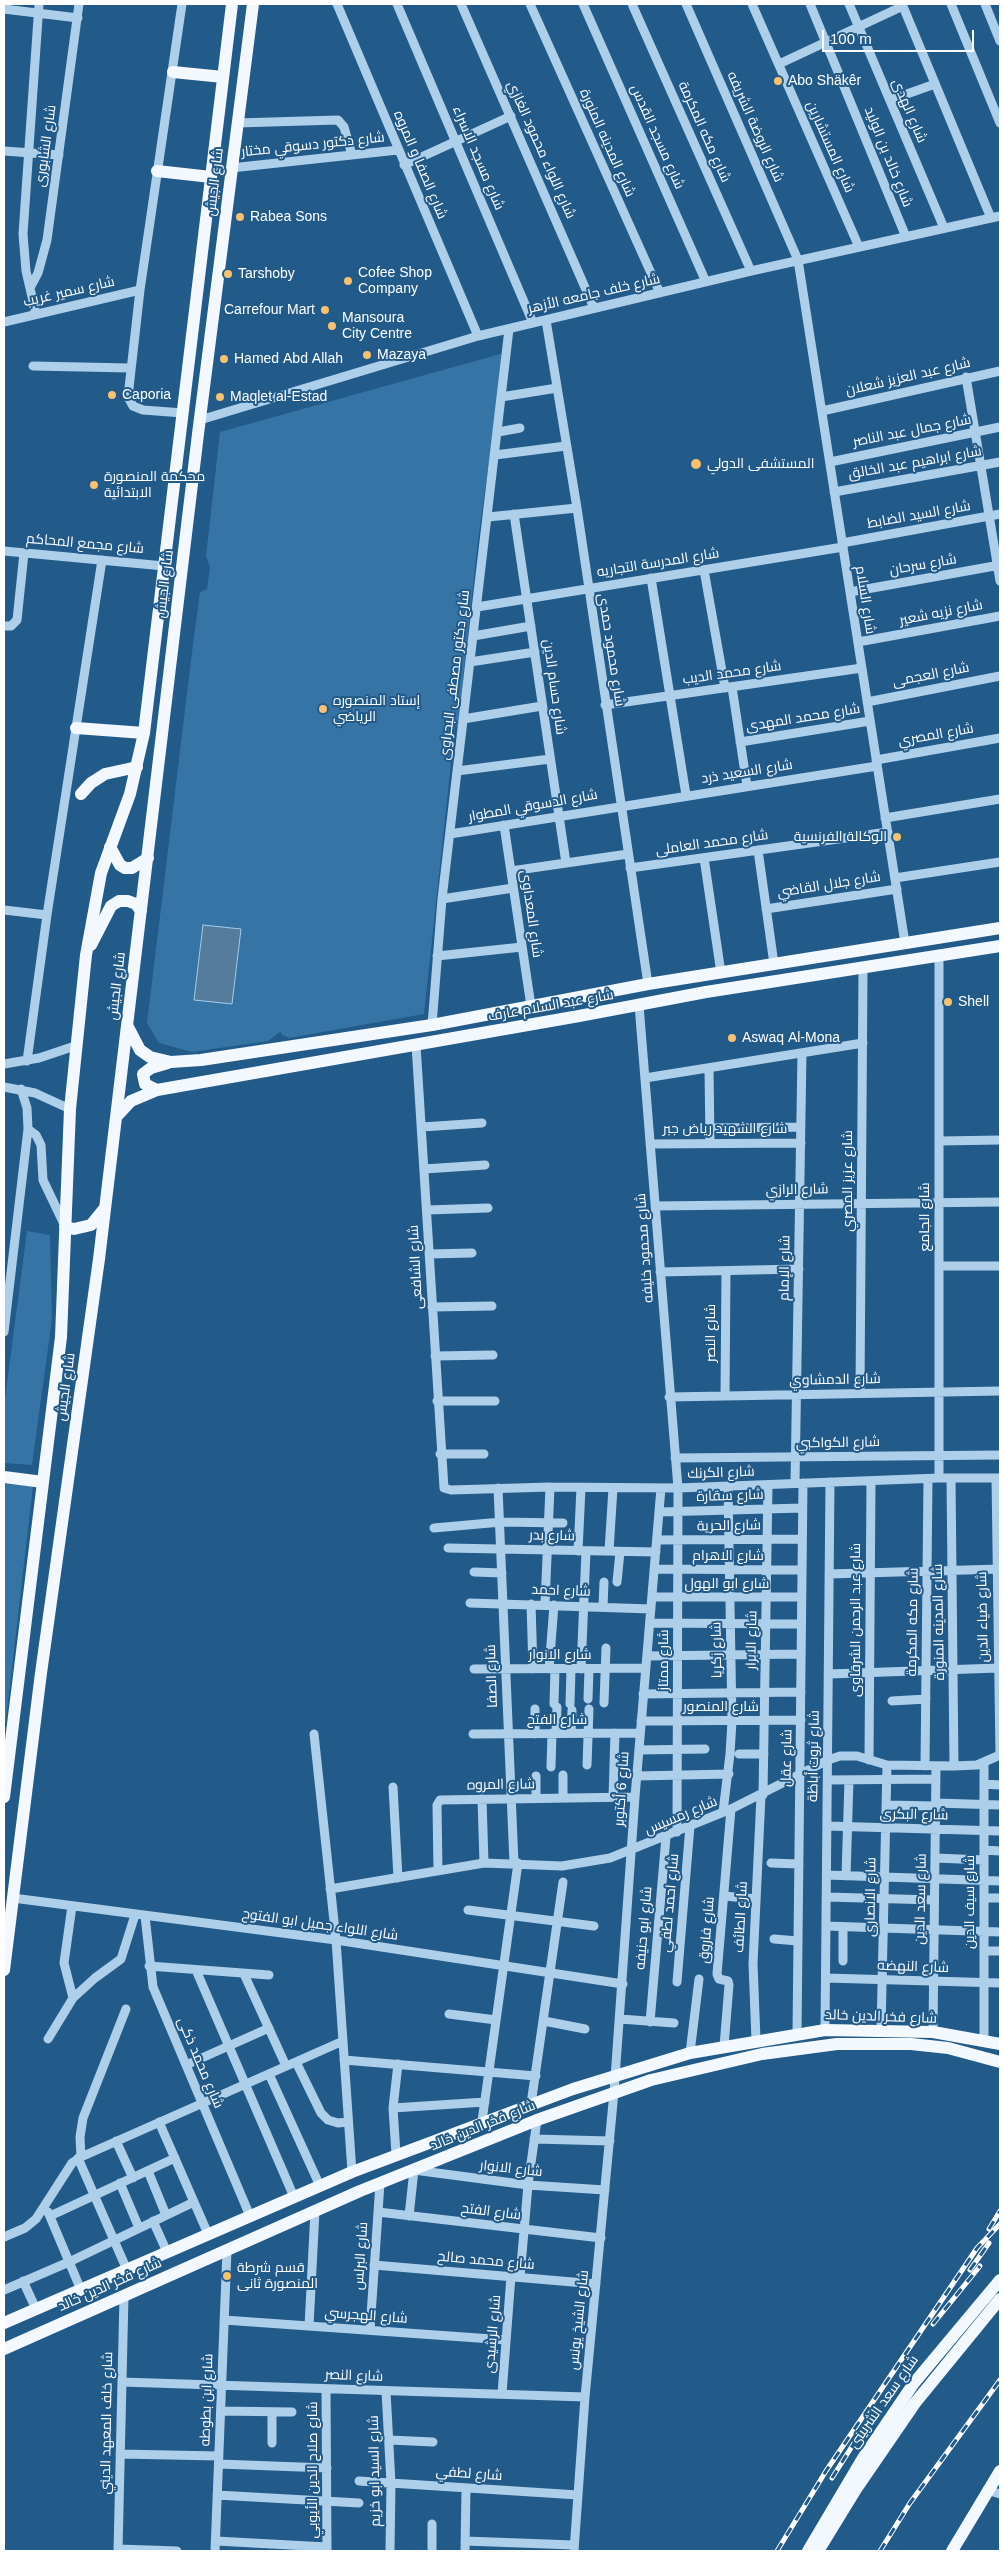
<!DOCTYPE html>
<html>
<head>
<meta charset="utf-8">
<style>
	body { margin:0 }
	#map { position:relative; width:1004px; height:2555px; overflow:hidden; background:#225a89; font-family:Arial,sans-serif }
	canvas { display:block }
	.frame { position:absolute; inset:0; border:5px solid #fff; pointer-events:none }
	.scale { position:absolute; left:822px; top:30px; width:152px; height:22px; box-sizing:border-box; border:2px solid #fff; border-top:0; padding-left:6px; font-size:15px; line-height:18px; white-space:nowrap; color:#fff; -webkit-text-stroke:4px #225a89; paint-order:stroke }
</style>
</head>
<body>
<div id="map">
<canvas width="1004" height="2555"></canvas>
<div class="frame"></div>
<div class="scale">100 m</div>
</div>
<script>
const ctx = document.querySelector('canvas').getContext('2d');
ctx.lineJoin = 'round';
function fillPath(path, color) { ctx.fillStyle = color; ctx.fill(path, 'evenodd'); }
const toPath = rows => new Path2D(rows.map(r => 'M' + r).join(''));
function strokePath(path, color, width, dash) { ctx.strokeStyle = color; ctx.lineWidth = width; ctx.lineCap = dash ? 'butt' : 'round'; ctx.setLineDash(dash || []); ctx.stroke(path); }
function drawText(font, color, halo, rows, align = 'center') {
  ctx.font = font + ' Arial,Cairo,sans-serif'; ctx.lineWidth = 4; ctx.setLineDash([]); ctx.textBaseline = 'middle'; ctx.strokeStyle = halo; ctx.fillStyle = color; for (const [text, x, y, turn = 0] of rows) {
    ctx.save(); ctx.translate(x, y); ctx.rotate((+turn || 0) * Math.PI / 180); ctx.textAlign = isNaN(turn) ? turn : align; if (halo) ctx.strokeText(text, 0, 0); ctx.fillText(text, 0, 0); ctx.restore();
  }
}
const green = toPath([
	[504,353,478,540,458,726,455,726,424,1014,289,1038,281,1034,281,1031,268,1041,192,1052,159,1043,147,1023,192,652,200,592,207,589,210,567,206,556,220,432],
	[27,1231,50,1235,52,1319,32,1465,4,1463,4,1406],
	[4,1484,33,1486,4,1737]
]);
const water = toPath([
	[203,925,241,929,232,1004,194,1000,203,925]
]);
const minor = toPath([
	[182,4,140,290,128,397,133,406,143,410,183,413],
	[337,4,478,336],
	[397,4,533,323],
	[461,4,594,308],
	[530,4,660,293],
	[583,4,706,282],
	[632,4,751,271],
	[686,4,798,260,905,943],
	[752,4,859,247],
	[810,4,906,237],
	[849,4,944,228],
	[902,4,991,218],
	[951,4,1000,123],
	[985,4,1000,41],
	[4,9,78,18],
	[779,64,903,6],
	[890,100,935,84],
	[237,123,338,120,344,127,352,155],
	[4,151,59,155],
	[404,165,511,116],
	[231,168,398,150],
	[30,288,38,273,47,240,79,4],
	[36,314,26,271,23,234,39,4],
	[546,320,577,508,648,984],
	[4,322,140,290],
	[33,366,130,368],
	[966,377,1000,581],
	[501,397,557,388],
	[822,411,1000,371],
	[200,420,478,336,751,271,1000,216],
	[498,432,520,428],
	[495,455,566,446],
	[830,462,1000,427],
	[834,492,1000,462],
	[514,514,566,863],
	[488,517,577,508],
	[842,543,1000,514],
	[4,551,164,566],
	[704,570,725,688],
	[651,578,686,795],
	[850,592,1000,565],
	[477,607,843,547],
	[4,626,11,626,17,620,24,553],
	[473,636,531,626],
	[858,642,1000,616],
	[470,662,535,652],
	[732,687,747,786],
	[867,702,1000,676],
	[605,705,862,668],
	[463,719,542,706],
	[740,742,870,721],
	[876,760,1000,738],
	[457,771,550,759],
	[885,818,1000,799],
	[504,825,531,1006],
	[450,834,877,766],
	[758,850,774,964],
	[704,858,721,973],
	[630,868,888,832],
	[511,871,628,854],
	[895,878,1000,862],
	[442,899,513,888],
	[766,909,897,889],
	[4,910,47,915],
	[437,956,522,947],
	[639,1005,678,1488,677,1832],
	[432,1025,442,899,509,329],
	[416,1045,444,1488,451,1490,550,1487,678,1488,939,1478,1000,1478],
	[27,1061,47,915,102,560],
	[4,1064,39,1058,75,1046],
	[709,1068,710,1143],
	[645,1078,863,1043],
	[4,1087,35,1093,70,1109],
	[422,1127,482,1123],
	[710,1128,801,1127],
	[28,1129,36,1135,41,1145,43,1180,64,1224],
	[940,1141,1000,1140],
	[650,1144,801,1143],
	[424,1169,485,1165],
	[655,1206,1000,1202],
	[427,1210,488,1208],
	[429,1254,472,1253],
	[939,1266,1000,1266],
	[660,1272,799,1269],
	[432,1307,492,1306],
	[4,1332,28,1129,27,1108,21,1089],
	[435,1356,493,1355],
	[860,1393,863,969],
	[725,1396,726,1271],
	[669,1397,1000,1391],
	[437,1401,495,1401],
	[440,1454,484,1454],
	[675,1458,1000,1455],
	[939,1478,939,956],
	[951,1478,954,1766],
	[996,1478,1000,1756],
	[795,1483,802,1053],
	[498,1488,514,1863],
	[659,1512,802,1508],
	[434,1528,501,1522,563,1523],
	[657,1540,802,1539],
	[448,1548,656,1552],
	[578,1551,581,1488],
	[609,1551,613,1488],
	[654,1569,802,1570],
	[474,1572,502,1573],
	[829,1574,1000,1569],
	[617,1582,620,1552],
	[652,1597,801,1597],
	[470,1603,651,1609],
	[531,1604,533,1669],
	[545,1604,550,1487],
	[603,1607,604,1582],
	[650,1623,801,1624],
	[647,1656,801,1654],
	[474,1669,646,1668],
	[549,1669,554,1605],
	[581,1669,586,1551],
	[829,1674,998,1668],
	[643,1694,801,1692],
	[588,1699,589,1669],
	[892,1701,926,1699],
	[604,1703,606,1648],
	[554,1704,555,1669],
	[570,1704,571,1669],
	[641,1721,801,1720],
	[556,1733,557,1707],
	[571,1733,572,1710],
	[314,1734,336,1940,352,2172],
	[473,1734,640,1733],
	[535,1734,535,1709],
	[639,1750,705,1749],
	[739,1754,764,1754],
	[869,1760,871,1481],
	[587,1765,589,1709],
	[925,1766,928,1479],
	[551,1767,552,1733],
	[536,1776,536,1798],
	[637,1776,729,1774],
	[828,1780,936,1779],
	[984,1784,1000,1785],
	[393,1787,398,1878],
	[763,1795,768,1485],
	[613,1797,615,1733],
	[563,1798,563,1775],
	[482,1799,484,1863],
	[936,1803,1000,1805],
	[887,1805,935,1806],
	[723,1812,730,1754,732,1721,728,1486],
	[827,1826,1000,1831],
	[984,1850,1000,1851],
	[935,1858,984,1860],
	[771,1863,799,1864],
	[438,1871,437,1805,440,1800,635,1797],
	[827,1875,1000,1881],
	[846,1876,849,1780],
	[330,1889,484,1863,562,1866,610,1858,731,1809,828,1760,840,1756,857,1756,887,1765,954,1766,977,1765,1000,1755],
	[724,1896,756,1899],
	[827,1897,934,1900],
	[13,1898,336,1940,623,1984],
	[984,1898,1000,1898],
	[468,1910,594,1926],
	[145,1916,153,1987,250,2216],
	[826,1926,1000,1932],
	[774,1939,798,1941],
	[984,1951,1000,1951],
	[843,1961,843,1927],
	[149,1966,269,1975],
	[196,1970,294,2197],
	[244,1974,286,2066],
	[826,1978,1000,1983],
	[677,1982,690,1826],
	[73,1998,95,1978,121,1959,135,1915],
	[449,2014,496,2020],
	[620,2019,674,2023],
	[544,2021,585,2029],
	[650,2022,666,1837],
	[825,2030,830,1482],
	[881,2030,887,1765],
	[933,2032,936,1766],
	[797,2034,803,1483],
	[48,2039,73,1998,64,1963,72,1906],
	[756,2040,753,1964,761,1796],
	[984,2041,984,1763],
	[724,2046,729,1985,728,1981,719,1979,717,1974,731,1809],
	[690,2053,699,1979],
	[344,2060,536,2076],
	[296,2062,321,2113,328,2120,338,2123,348,2122],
	[186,2065,269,2028],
	[269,2074,320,2186],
	[531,2104,563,1882],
	[393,2108,485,2102],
	[482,2121,518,1863],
	[159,2122,208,2234],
	[534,2139,610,2141],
	[116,2141,133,2178],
	[396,2154,393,2108,398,2064],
	[81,2157,80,2137,83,2118,126,2009],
	[78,2158,127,2270],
	[148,2171,166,2215],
	[120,2183,139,2228],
	[48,2212,81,2290],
	[378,2212,601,2238],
	[50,2216,175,2158],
	[409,2216,414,2170,528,2185,605,2190],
	[153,2221,167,2252],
	[4,2237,25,2228,36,2219,72,2163,81,2157,343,2041],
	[374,2265,596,2284],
	[520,2277,528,2185,537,2120],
	[23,2281,36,2309],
	[4,2290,69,2262,194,2202],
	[224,2320,506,2340],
	[309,2326,315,2211],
	[370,2330,380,2183],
	[122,2382,585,2397],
	[326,2389,327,2551],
	[386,2391,391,2483,390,2551],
	[502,2394,511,2276],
	[221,2411,292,2412],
	[390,2440,433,2442],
	[272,2443,272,2412],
	[120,2454,219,2456],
	[219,2464,327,2468],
	[359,2481,578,2495],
	[987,2490,1000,2494],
	[217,2495,359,2503],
	[216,2541,327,2547],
	[465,2541,574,2545],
	[118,2549,177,2551],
	[118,2551,124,2296],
	[215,2551,227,2250],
	[432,2551,432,2524],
	[465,2551,466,2488],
	[574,2551,585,2397,614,2092,635,1797,661,1488]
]);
const major = toPath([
	[173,72,223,77],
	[157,171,211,177],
	[76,728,144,733],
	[81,794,91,783,105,774,137,767],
	[110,847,120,865,125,868,132,868,148,858],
	[91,945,111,906,119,901,128,901,136,904,141,911],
	[128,1027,140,1050,150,1057,171,1062,201,1060,432,1025,648,984,1000,928],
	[157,1090,145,1084,143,1074,151,1068,168,1063],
	[117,1116,131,1101,157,1090,579,1016,706,992,1000,946],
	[65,1227,74,1229,91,1225,104,1209],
	[4,1477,43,1482],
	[4,1797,61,1337,70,1109,86,955,101,873,130,794,144,733,232,4],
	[4,1970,41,1673,99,1259,198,434,253,4],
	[4,2323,352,2172,573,2089,690,2053,825,2030,933,2032,1000,2044],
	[4,2349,360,2191,537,2120,651,2080,762,2054,837,2044,911,2044,948,2048,1000,2062],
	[808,2551,863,2458,914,2383,1000,2280],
	[818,2551,856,2489,915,2403,1000,2299],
	[952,2551,1000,2471]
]);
const rail = toPath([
	[989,2229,1000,2211],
	[970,2270,989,2243],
	[933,2324,980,2266],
	[832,2478,856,2440],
	[777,2551,826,2471,977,2248,1000,2224],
	[880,2551,910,2503,1000,2380]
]);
const markers = [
	[778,81,5,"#f6c170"],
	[240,217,5,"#f6c170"],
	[228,274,5,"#f6c170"],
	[348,281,5,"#f6c170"],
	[325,310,5,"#f6c170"],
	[332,326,5,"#f6c170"],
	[367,355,5,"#f6c170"],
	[224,359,5,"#f6c170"],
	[112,395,5,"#f6c170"],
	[220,397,5,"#f6c170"],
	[696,464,6,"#f6c170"],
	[94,485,5,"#f6c170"],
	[323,709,5,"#f6c170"],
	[897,837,5,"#f6c170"],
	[948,1002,5,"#f6c170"],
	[732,1038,5,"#f6c170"],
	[227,2276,5,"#f6c170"]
];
const poiNames = [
	["Abo Shäkêr",788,81],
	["Rabea Sons",250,217],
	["Cofee Shop",358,273],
	["Company",358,289],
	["Tarshoby",238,274],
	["Carrefour Mart",315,310,"right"],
	["Mansoura",342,318],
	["City Centre",342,334],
	["Mazaya",377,355],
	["Hamed Abd Allah",234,359],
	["Caporia",122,395],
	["Maqlet al-Estad",230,397],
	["المستشفى الدولي",707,464],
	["محكمة المنصورة",104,477],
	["الابتدائية",104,493],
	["إستاد المنصوره",333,701],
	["الرياضي",333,717],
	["الوكالة الفرنسية",887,837,"right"],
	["Shell",958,1002],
	["Aswaq Al-Mona",742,1038],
	["قسم شرطة",237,2268],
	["المنصورة ثانى",237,2284]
];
const streetNames = [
	["شارع الهدى",909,111,67],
	["شارع الروضة الشريفه",755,127,66],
	["شارع مكه المكرمة",704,132,66],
	["شارع مسجد القدس",657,137,66],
	["شارع المدينه المنورة",607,143,66],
	["شارع دكتور دسوقي مختار",313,145,-6],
	["شارع الشابورى",46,146,-82],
	["شارع المستشارين",830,147,66],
	["شارع اللواء محمود الغازي",541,150,66],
	["شارع خالد بن الوليد",888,157,68],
	["شارع مسجد الاسراء",478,158,67],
	["شارع الصفا و المروه",420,165,67],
	["شارع الجيش",215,182,-83],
	["شارع سمير غريب",69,292,-13],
	["شارع خلف جامعه الأزهر",594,294,-13],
	["شارع عبد العزيز شعلان",908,377,-13],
	["شارع جمال عبد الناصر",912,431,-11],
	["شارع ابراهيم عبد الخالق",915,463,-10],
	["شارع السيد الضابط",919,515,-10],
	["شارع مجمع المحاكم",85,544,5],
	["شارع المدرسة التجاريه",658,563,-9],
	["شارع سرحان",923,565,-10],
	["شارع الجيش",165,584,-83],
	["شارع السلام",865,600,81],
	["شارع نزيه شعير",941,613,-11],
	["شارع محمود حمدى",611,650,81],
	["شارع محمد الديب",732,673,-8],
	["شارع دكتور مصطفى البحراوى",455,675,-83],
	["شارع العجمى",931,675,-11],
	["شارع حسام الدين",554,687,82],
	["شارع محمد المهدى",803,718,-9],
	["شارع المصري",936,735,-10],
	["شارع السعيد ذرد",747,772,-9],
	["شارع الدسوقي المطوار",533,806,-10],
	["شارع محمد العاملى",712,843,-8],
	["شارع جلال القاضي",829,885,-9],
	["شارع المعداوى",531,914,82],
	["شارع الجيش",117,986,-83],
	["شارع عبد السلام عارف",551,1006,-10],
	["شارع الشهيد رياض جبر",725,1129],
	["شارع عزيز المصري",848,1181,-90],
	["شارع الرازي",797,1190,-1],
	["شارع الجامع",925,1217,-90],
	["شارع محمود خليفه",645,1248,-94],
	["شارع الشافعى",416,1267,-93],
	["شارع الإمام",785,1268,-89],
	["شارع النصر",711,1333,-90],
	["شارع الدمشاوي",835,1380,-1],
	["شارع الجيش",66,1387,-82],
	["شارع الكواكبي",838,1443,-1],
	["شارع الكرنك",721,1473,-2],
	["شارع سقارة",730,1496,-2],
	["شارع الحرية",729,1526,-1],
	["شارع بدر",552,1536,1],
	["شارع الاهرام",728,1556],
	["شارع ابو الهول",727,1584],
	["شارع احمد",561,1591,2],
	["شارع ضياء الدين",983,1617,-91],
	["شارع عبد الرحمن الشرقاوى",856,1620,-90],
	["شارع مكه المكرمة",913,1622,-89],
	["شارع المدينه المنورة",939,1622,-91],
	["شارع الابرار",752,1640,-89],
	["شارع زكريا",717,1650,-91],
	["شارع الانوار",560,1655],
	["شارع ممتاز",664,1660,-90],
	["شارع الصفا",492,1676,-92],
	["شارع المنصور",721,1707],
	["شارع الفتح",557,1720],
	["شارع ثروت أباظة",814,1756,-89],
	["شارع عقل",787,1758,-89],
	["شارع المروه",501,1785,-1],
	["شارع 6 أكتوبر",622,1789,-86],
	["شارع البكرى",914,1815,1],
	["شارع رمسيس",681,1816,-23],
	["شارع الانصارى",871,1897,-89],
	["شارع سعد الدين",921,1899,-89],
	["شارع سيف الدين",970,1902,-90],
	["شارع احمد لطفي",670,1903,-85],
	["شارع الطائف",741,1917,-87],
	["شارع اللواء جميل ابو الفتوح",320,1925,8],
	["شارع ابو حنيفه",644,1928,-85],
	["شارع فاروق",707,1930,-85],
	["شارع النهضه",913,1967,2],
	["شارع فخر الدين خالد",881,2017,2],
	["شارع محمد ذكى",200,2063,67],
	["شارع فخر الدين خالد",483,2126,-22],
	["شارع الانوار",511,2169,6],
	["شارع الفتح",491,2212,7],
	["شارع البرلس",361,2256,-86],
	["شارع محمد صالح",486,2261,5],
	["شارع فخر الدين خالد",110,2285,-24],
	["شارع الهجرسي",366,2316,4],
	["شارع الشيخ يونس",579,2320,-84],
	["شارع الرشيدى",493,2334,-85],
	["شارع النصر",354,2376,2],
	["شارع ابن بطوطه",207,2400,-88],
	["شارع سعد الشربينى",884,2402,-55],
	["شارع خلف المعهد الديني",107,2423,-89],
	["شارع صلاح الدين الأيوبي",313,2470,-90],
	["شارع السيد ابو خزيم",375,2471,-91],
	["شارع لطفي",469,2474,4]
];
fillPath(green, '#3674a6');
fillPath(water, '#557c9c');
strokePath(water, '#a2cceb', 1);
strokePath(minor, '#aecfea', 9);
strokePath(major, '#f2f8fe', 12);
strokePath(rail, '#fff', 5);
strokePath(rail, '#225a89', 3, [9]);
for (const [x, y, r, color] of markers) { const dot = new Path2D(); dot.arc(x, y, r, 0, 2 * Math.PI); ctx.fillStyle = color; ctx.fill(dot); strokePath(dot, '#225a89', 2); }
drawText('14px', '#fff', '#225a89', poiNames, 'left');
drawText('14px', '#fff', '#225a89', streetNames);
</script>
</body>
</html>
